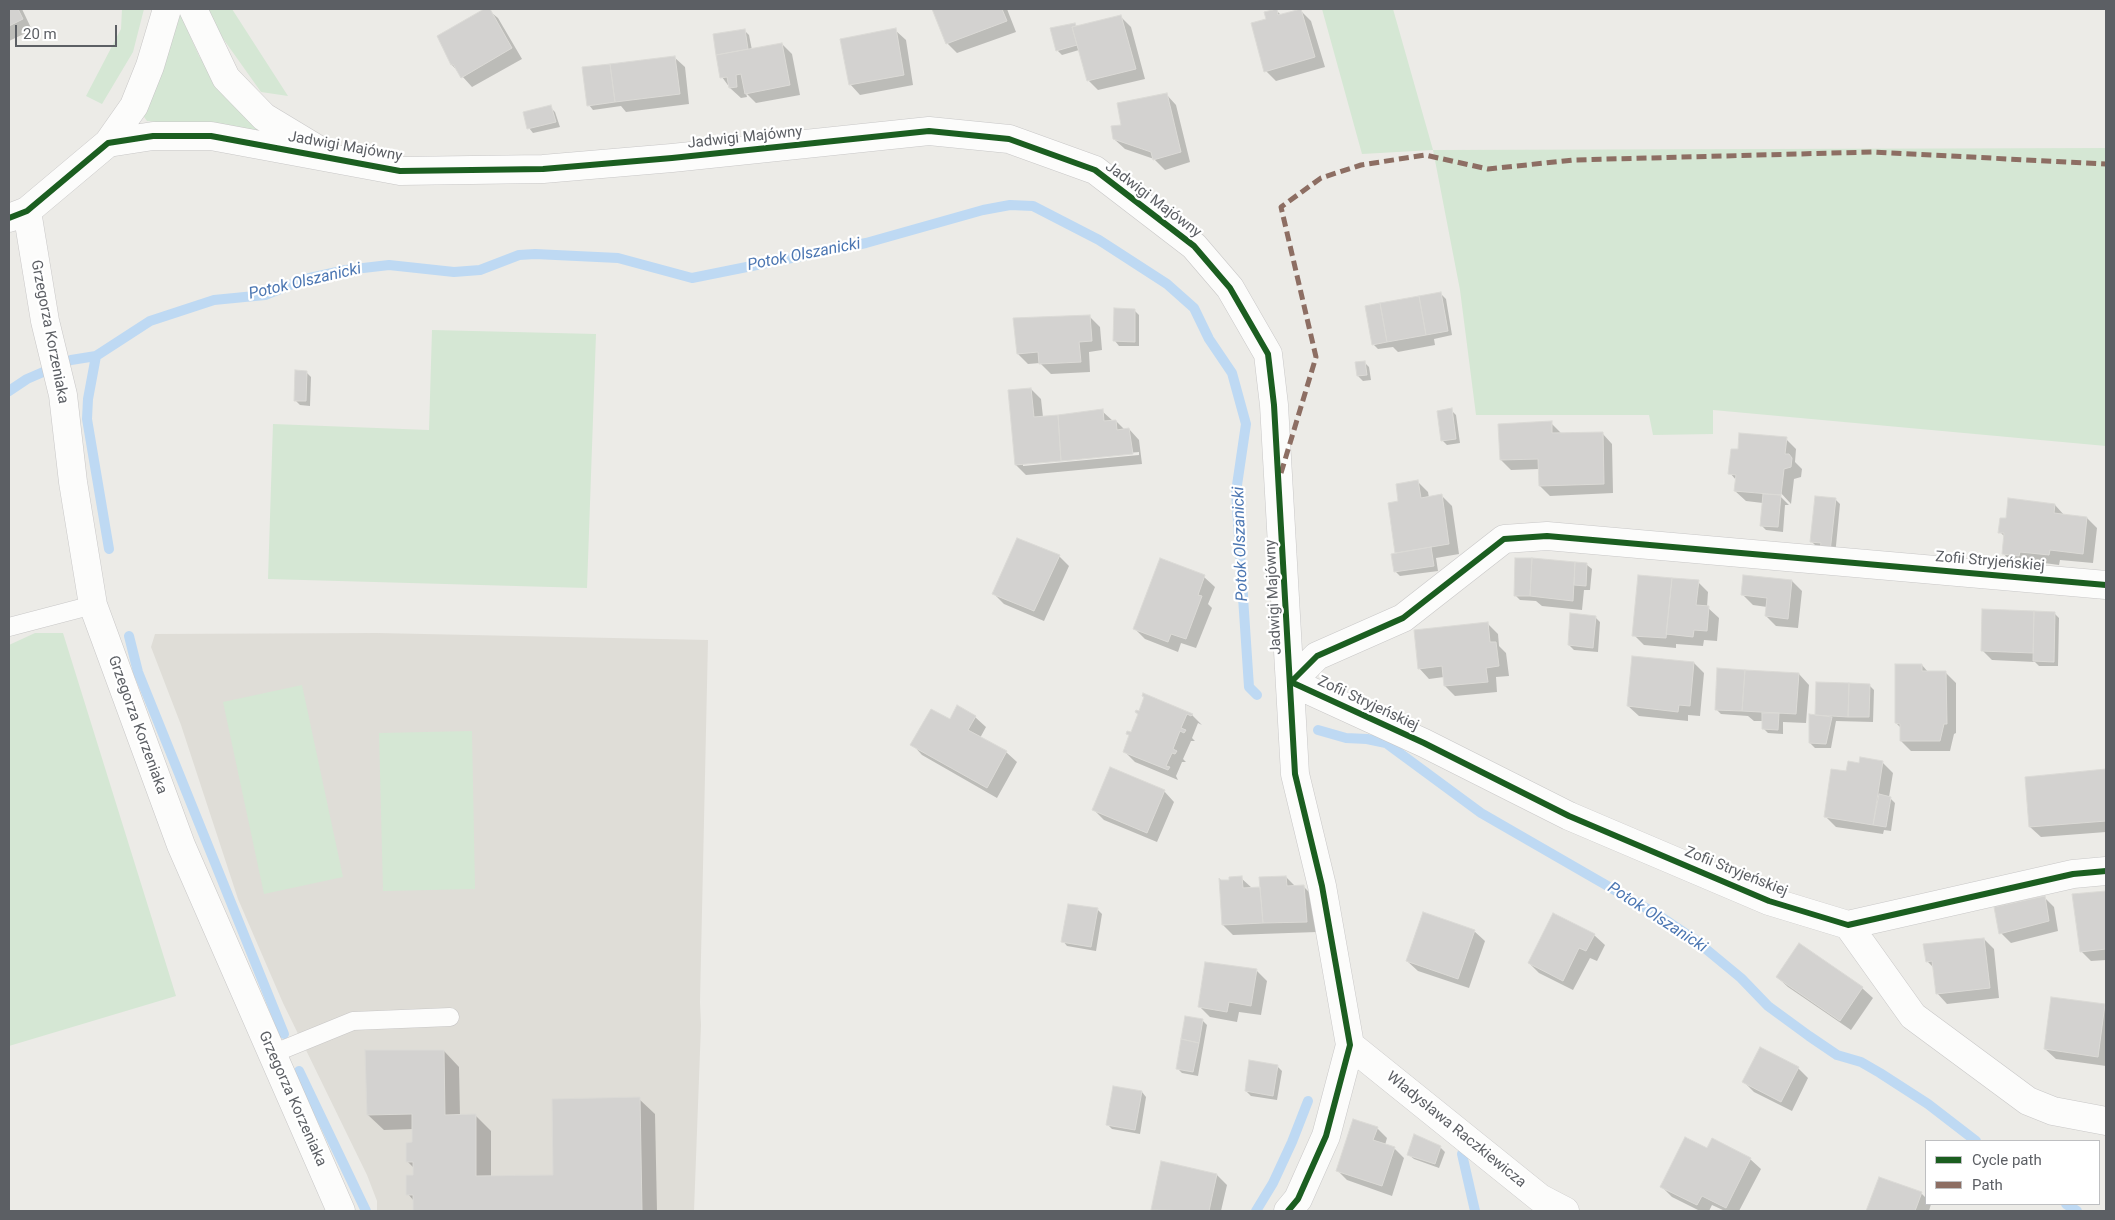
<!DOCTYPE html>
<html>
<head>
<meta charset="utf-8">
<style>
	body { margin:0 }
	#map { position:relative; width:2115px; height:1220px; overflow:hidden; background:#ecebe7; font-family:Roboto,sans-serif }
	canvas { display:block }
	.frame { position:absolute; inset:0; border:10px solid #5c5f64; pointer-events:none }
	.legend { position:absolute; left:1925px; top:1140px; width:175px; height:65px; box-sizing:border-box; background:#fff; border:1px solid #bebfc1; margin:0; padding:6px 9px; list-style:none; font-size:15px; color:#5c5f64 }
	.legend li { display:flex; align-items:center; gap:10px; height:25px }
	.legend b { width:25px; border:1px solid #bebfc1 }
	.scale { position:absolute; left:15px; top:25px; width:102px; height:22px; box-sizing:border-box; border:2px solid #5c5f64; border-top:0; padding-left:6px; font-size:15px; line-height:18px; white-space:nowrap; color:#5c5f64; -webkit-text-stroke:4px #fff; paint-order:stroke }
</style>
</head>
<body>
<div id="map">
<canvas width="2115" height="1220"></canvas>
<div class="frame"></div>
<ul class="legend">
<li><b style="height:6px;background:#1b5e20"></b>Cycle path</li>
<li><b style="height:6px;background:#8d6e63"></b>Path</li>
</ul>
<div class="scale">20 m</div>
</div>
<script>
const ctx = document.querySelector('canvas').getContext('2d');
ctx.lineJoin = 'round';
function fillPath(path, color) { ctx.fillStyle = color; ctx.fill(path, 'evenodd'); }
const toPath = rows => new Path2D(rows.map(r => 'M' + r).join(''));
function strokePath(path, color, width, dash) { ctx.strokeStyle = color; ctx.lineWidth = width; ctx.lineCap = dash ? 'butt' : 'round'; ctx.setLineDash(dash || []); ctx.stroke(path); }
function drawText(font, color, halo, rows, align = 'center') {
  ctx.font = font + ' Roboto,sans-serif'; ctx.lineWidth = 4.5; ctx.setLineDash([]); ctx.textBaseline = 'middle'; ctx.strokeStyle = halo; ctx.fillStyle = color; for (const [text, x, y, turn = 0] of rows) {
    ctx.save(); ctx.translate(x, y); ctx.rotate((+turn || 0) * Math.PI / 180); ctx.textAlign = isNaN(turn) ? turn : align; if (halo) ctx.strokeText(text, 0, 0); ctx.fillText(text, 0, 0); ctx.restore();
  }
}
const education = toPath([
	[377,633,708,640,700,1002,701,1025,694,1211,377,1211,377,1201,367,1175,283,1003,238,899,181,725,151,647,155,634]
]);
const green = toPath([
	[122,9,144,9,133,52,102,104,86,96,121,29],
	[178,9,199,56,231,102,272,134,147,121,142,114],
	[202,9,232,9,288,96,261,92],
	[1322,9,1393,9,1433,150,2106,148,2106,446,1713,410,1713,434,1653,435,1649,415,1476,415,1460,290,1433,150,1362,154],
	[432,330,596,334,587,588,268,579,273,424,429,430],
	[35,633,63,633,176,996,9,1046,9,645],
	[302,685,343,877,264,894,223,702],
	[472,731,475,889,383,891,379,733]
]);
const shadow = toPath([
	[9,9,22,9,32,30,9,41],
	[487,9,498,18,522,59,472,87,452,65,439,36],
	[933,9,1007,9,1016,32,957,53,947,43],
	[1276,10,1282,16,1301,11,1311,21,1325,67,1276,81,1266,71,1267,20],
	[1120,16,1131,27,1145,79,1098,90,1088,80,1079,50,1062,55,1057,50,1052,29,1074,24,1077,27],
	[744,30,749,35,752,50,782,44,792,54,800,95,756,103,746,93,747,97,741,98,730,88,722,77,715,35],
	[895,30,906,40,913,85,860,95,850,84],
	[674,57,685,67,689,104,626,112,621,106,593,110,589,105],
	[1166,94,1176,105,1190,162,1165,170,1154,159,1125,149,1114,139,1123,126],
	[550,107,555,112,560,127,533,133,529,128],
	[1441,294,1446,299,1452,335,1434,339,1435,345,1398,352,1393,347,1378,349,1373,344],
	[1134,310,1139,315,1139,346,1119,346,1115,341],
	[1089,316,1100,327,1102,350,1089,352,1090,372,1051,374,1040,363,1028,364,1018,354],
	[1364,362,1369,367,1371,380,1363,381,1358,376],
	[306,372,311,377,310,406,300,405,295,400],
	[1031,389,1041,399,1043,417,1102,411,1113,421,1116,421,1125,430,1129,429,1139,440,1142,464,1026,475,1016,465],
	[1139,452,1139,455,1023,466,1023,463],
	[1451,410,1456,415,1460,443,1447,445,1442,440],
	[1551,423,1561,433,1602,433,1612,444,1613,493,1550,496,1540,486,1539,469,1511,470,1501,460],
	[1786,439,1796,449,1795,462,1802,469,1801,477,1794,479,1791,504,1780,492,1780,496,1789,505,1785,505,1783,532,1766,530,1761,525,1763,503,1746,501,1735,491,1736,480,1730,473],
	[1418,482,1428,492,1429,498,1442,496,1452,506,1459,554,1436,558,1438,571,1400,576,1395,571,1398,554,1397,552,1400,502],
	[1835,499,1840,504,1835,556,1816,546,1811,541],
	[2055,505,2065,516,2087,518,2097,528,2093,563,2060,560,2059,565,2029,561,2029,566,2013,564,2003,553,2005,537,2000,532],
	[1059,556,1069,566,1044,621,1004,604,994,594],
	[1532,560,1587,565,1592,569,1590,590,1584,590,1582,610,1542,606,1536,601,1520,600,1515,595],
	[1204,577,1215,587,1208,604,1212,608,1196,648,1181,643,1178,652,1145,639,1135,629],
	[1792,581,1802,591,1798,628,1776,626,1766,616,1767,607,1753,605,1743,595],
	[1698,582,1708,592,1707,607,1719,618,1717,641,1704,640,1703,646,1676,644,1676,648,1644,645,1634,635],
	[2034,612,2054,613,2059,618,2058,666,2039,666,2035,662,1992,660,1982,650],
	[1595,617,1600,622,1598,652,1574,650,1569,645],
	[1487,623,1498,634,1499,646,1506,653,1509,676,1496,677,1497,692,1455,696,1445,686,1444,677,1429,679,1419,668],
	[1694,663,1704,673,1700,716,1688,715,1688,721,1639,716,1628,706],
	[1922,665,1928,672,1946,673,1956,683,1956,733,1954,734,1950,751,1911,751,1901,741,1901,728,1896,723],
	[1799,674,1809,685,1806,723,1783,722,1783,734,1768,733,1763,728,1763,721,1754,721,1748,716,1721,714,1716,709],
	[1817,684,1869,685,1874,690,1873,722,1836,721,1831,748,1815,748,1810,743,1817,716],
	[1145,698,1192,715,1202,725,1198,723,1192,738,1195,741,1191,741,1183,759,1186,762,1182,762,1176,776,1178,780,1135,762,1124,751,1130,736,1128,734,1131,733],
	[975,717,986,727,980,738,1006,752,1017,762,997,798,922,755,912,744,950,721],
	[1882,762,1893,773,1889,797,1895,803,1891,831,1884,830,1883,834,1836,827,1825,816,1860,764],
	[2106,771,2106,832,2041,837,2030,827,2027,778],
	[1164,791,1174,802,1157,842,1104,820,1094,810],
	[1286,877,1296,887,1304,887,1314,897,1317,932,1233,935,1223,925,1231,882,1241,878,1252,888,1261,888],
	[2106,892,2106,960,2091,961,2081,951,2073,895],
	[2044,897,2054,907,2058,931,2011,943,2001,933],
	[1097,909,1102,914,1096,951,1067,946,1063,941],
	[1474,931,1485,941,1469,988,1418,971,1407,961],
	[1594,935,1605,945,1597,961,1590,958,1573,990,1539,973,1529,963],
	[1984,939,1994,949,1999,998,1947,1004,1937,993,1934,968,1927,961],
	[1257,971,1267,981,1261,1015,1239,1012,1237,1022,1210,1017,1200,1007],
	[1777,977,1862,988,1873,998,1851,1030,1788,987],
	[2104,1005,2106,1007,2106,1066,2056,1059,2045,1049],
	[1202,1020,1207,1025,1198,1076,1182,1073,1177,1068],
	[444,1051,459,1067,460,1116,475,1115,491,1131,491,1177,554,1177,639,1099,655,1114,657,1211,414,1211,414,1201,408,1194,414,1176,414,1168,407,1161,414,1144,414,1129,384,1130,368,1115],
	[1277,1066,1282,1071,1277,1100,1251,1096,1246,1091],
	[1798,1068,1808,1078,1792,1111,1754,1092,1744,1082],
	[1142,1092,1146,1097,1140,1134,1112,1129,1107,1124],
	[1377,1128,1387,1138,1385,1145,1394,1148,1404,1158,1392,1196,1347,1180,1337,1170],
	[1440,1147,1445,1152,1439,1168,1414,1159,1409,1155],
	[1707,1150,1750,1159,1761,1169,1739,1211,1725,1211,1712,1205,1709,1211,1700,1211,1672,1197,1662,1187],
	[1217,1175,1227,1185,1221,1211,1154,1211,1153,1210],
	[1880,1179,1921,1193,1926,1198,1926,1204,1931,1204,1929,1211,1868,1211]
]);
const stream = toPath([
	[96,356,88,399,87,419,109,549],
	[9,391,27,379,71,360,96,356,150,321,214,300,265,295,305,279,346,270,389,265,454,272,480,270,519,255,535,254,618,258,692,278,866,243,983,210,1010,205,1033,206,1099,240,1167,284,1194,308,1209,339,1232,373,1246,424,1236,492,1249,687,1257,695],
	[129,636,138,672,284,1034],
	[1318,730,1346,738,1367,739,1386,743,1481,813,1658,915,1695,940,1741,978,1768,1006,1809,1036,1837,1055,1861,1062,1880,1073,1928,1104,1976,1141],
	[299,1071,366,1211],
	[1462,1154,1475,1211],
	[2066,1204,2077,1211],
	[1256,1211,1273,1183,1292,1142,1308,1101]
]);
const building = toPath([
	[9,9,18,9,23,19,9,26,9,9],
	[484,9,490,9,512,48,461,78,453,64,451,65,437,36,484,9],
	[932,9,1002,9,1007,21,946,44,932,9],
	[1277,9,1278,15,1301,9,1315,57,1264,72,1251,23,1266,19,1264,12,1277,9],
	[1121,15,1136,69,1087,81,1072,27,1121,15],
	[1075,23,1076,26,1072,27,1077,45,1056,51,1050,28,1075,23],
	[896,28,904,75,849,85,840,39,896,28],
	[745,29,748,49,716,55,713,34,745,29],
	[782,43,790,85,745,94,741,74,736,75,737,87,729,88,727,77,720,78,716,55,782,43],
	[675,56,680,94,615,102,610,64,675,56],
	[610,64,615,102,587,106,582,67,610,64],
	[1167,93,1181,152,1153,160,1151,152,1113,139,1111,126,1121,125,1117,103,1167,93],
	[551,105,556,122,527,129,523,112,551,105],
	[1441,292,1448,331,1426,335,1419,296,1441,292],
	[1419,296,1426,335,1387,342,1380,303,1419,296],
	[1380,303,1387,342,1372,345,1365,306,1380,303],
	[1114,308,1135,309,1135,342,1113,341,1114,308],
	[1090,315,1092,341,1079,342,1081,362,1039,364,1038,352,1017,354,1013,318,1090,315],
	[1365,361,1367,375,1357,376,1355,362,1365,361],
	[295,370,307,371,306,401,294,401,295,370],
	[1031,388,1034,417,1058,415,1061,461,1015,465,1008,390,1031,388],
	[1452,408,1456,439,1441,441,1437,411,1452,408],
	[1103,409,1104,421,1116,420,1117,430,1129,428,1133,454,1061,461,1058,415,1103,409],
	[1552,421,1552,433,1603,432,1604,484,1539,486,1538,459,1500,460,1498,424,1552,421],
	[1739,433,1787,437,1785,454,1789,454,1792,458,1791,467,1784,469,1781,495,1734,491,1736,475,1728,474,1731,449,1738,449,1739,433],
	[1418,480,1421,498,1442,494,1449,544,1395,553,1388,503,1398,501,1396,484,1418,480],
	[1763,494,1781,495,1778,527,1760,526,1763,494],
	[1815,496,1836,498,1830,552,1820,550,1821,543,1810,542,1815,496],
	[2008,498,2055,504,2054,513,2087,517,2083,554,2050,550,2049,555,2020,552,2019,556,2002,554,2004,533,1998,533,2000,518,2006,518,2008,498],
	[1017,538,1060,555,1034,611,992,594,1017,538],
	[1431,547,1434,566,1394,572,1391,554,1431,547],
	[1160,558,1205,575,1198,595,1202,596,1186,639,1171,634,1168,642,1133,629,1160,558],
	[1515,558,1532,558,1530,596,1514,596,1515,558],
	[1532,558,1575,562,1573,601,1530,596,1532,558],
	[1575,562,1587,563,1586,586,1574,585,1575,562],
	[1638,575,1672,578,1666,638,1632,636,1638,575],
	[1743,575,1792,580,1788,619,1765,616,1767,598,1741,595,1743,575],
	[1672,578,1699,580,1696,605,1709,606,1707,631,1694,630,1693,637,1666,634,1672,578],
	[1982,609,2034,611,2033,653,1981,651,1982,609],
	[2034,611,2055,612,2054,662,2033,661,2034,611],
	[1570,613,1596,616,1593,648,1568,645,1570,613],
	[1488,622,1490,642,1496,642,1499,666,1486,668,1488,682,1444,686,1442,666,1418,669,1414,630,1488,622],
	[1632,656,1694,662,1690,706,1679,705,1678,712,1627,706,1632,656],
	[1895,664,1922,664,1922,671,1946,671,1947,724,1944,724,1940,741,1900,741,1900,724,1895,723,1895,664],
	[1717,668,1745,670,1742,711,1715,710,1717,668],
	[1745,670,1799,673,1796,714,1742,711,1745,670],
	[1816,682,1849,683,1848,717,1815,715,1816,682],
	[1849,683,1870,684,1869,717,1848,717,1849,683],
	[1143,693,1193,714,1191,716,1187,714,1181,728,1186,730,1184,733,1180,731,1173,749,1177,751,1175,754,1172,753,1166,766,1170,767,1168,770,1123,752,1129,735,1126,734,1127,731,1131,732,1138,714,1135,712,1136,710,1139,711,1144,697,1142,696,1143,693],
	[957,705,976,716,968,730,1007,751,987,788,910,745,931,709,950,719,957,705],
	[1762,713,1779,713,1778,730,1762,729,1762,713],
	[1809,714,1832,717,1826,744,1809,743,1809,714],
	[1860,757,1883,761,1873,825,1824,817,1831,769,1846,771,1848,761,1859,763,1860,757],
	[1110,767,1165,790,1147,833,1092,810,1110,767],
	[2106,769,2106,821,2029,827,2025,777,2106,769],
	[1879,794,1891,797,1886,827,1873,825,1879,794],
	[1242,876,1243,888,1260,887,1263,923,1222,925,1219,878,1221,880,1229,880,1229,877,1242,876],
	[1286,876,1287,886,1304,885,1307,922,1263,923,1259,877,1286,876],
	[2106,891,2106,949,2080,952,2072,894,2106,891],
	[2045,896,2049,921,1999,934,1994,907,2045,896],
	[1068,904,1098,908,1091,947,1061,942,1068,904],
	[1423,912,1475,930,1458,979,1406,961,1423,912],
	[1553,913,1595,934,1586,951,1579,948,1563,981,1528,963,1553,913],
	[1984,938,1990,988,1936,994,1932,961,1926,962,1923,944,1984,938],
	[1799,943,1863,987,1840,1021,1776,977,1799,943],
	[1205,962,1257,969,1251,1006,1229,1002,1227,1012,1198,1007,1205,962],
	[2051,997,2105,1004,2098,1057,2044,1049,2051,997],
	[1185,1016,1203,1019,1199,1043,1181,1039,1185,1016],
	[1181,1039,1199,1043,1193,1072,1176,1069,1181,1039],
	[1760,1047,1799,1067,1781,1102,1742,1082,1760,1047],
	[365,1050,444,1050,445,1115,476,1114,476,1176,553,1175,552,1099,640,1097,642,1211,413,1211,413,1195,406,1195,406,1175,413,1175,413,1162,406,1162,406,1143,412,1142,412,1114,367,1115,365,1050],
	[1249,1060,1278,1065,1273,1096,1245,1091,1249,1060],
	[1113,1086,1142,1091,1135,1130,1106,1125,1113,1086],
	[1353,1119,1378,1127,1373,1140,1395,1147,1382,1186,1336,1171,1353,1119],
	[1414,1134,1441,1146,1435,1164,1407,1155,1414,1134],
	[1685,1137,1707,1148,1712,1138,1751,1158,1726,1208,1702,1196,1697,1205,1660,1187,1685,1137],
	[1161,1161,1217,1174,1209,1211,1151,1210,1161,1161],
	[1879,1177,1922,1192,1915,1211,1866,1211,1879,1177]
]);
const lane = toPath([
	[9,627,93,605],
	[272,1054,353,1021,450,1017]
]);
const street = toPath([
	[193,9,226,78,264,117,317,149],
	[108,143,134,106,150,66,167,9],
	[27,211,45,321,63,395,73,482,93,605,181,845,341,1211],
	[9,218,27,211,108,143,153,136,211,136,400,171,543,169,672,158,929,131,1009,139,1095,170,1194,246,1230,288,1268,354,1274,405,1295,774,1322,886,1350,1045,1326,1136,1298,1199,1288,1211],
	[2106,585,1547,536,1504,539,1403,618,1317,656,1291,682,1424,743,1569,816,1769,901,1848,925,2073,874,2106,871],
	[1848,925,1913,1016,2028,1101,2053,1111,2106,1121],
	[1350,1045,1540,1198,1565,1211]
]);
const quiet = toPath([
	[1281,473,1316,357,1281,207,1321,178,1361,165,1425,155,1488,169,1573,160,1872,152,2106,164]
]);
const cycleway = toPath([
	[9,218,27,211,108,143,153,136,211,136,400,171,543,169,672,158,929,131,1009,139,1095,170,1194,246,1230,288,1268,354,1274,405,1295,774,1322,886,1350,1045,1326,1136,1298,1199,1288,1211],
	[2106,585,1547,536,1504,539,1403,618,1317,656,1291,682,1424,743,1569,816,1769,901,1848,925,2073,874,2106,871]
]);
const streetNames = [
	["Jadwigi Majówny",745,138,-6],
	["Jadwigi Majówny",345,147,10],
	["Jadwigi Majówny",1153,200,37],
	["Grzegorza Korzeniaka",49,332,79],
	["Zofii Stryjeńskiej",1990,562,5],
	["Jadwigi Majówny",1274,597,-93],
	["Zofii Stryjeńskiej",1368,704,25],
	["Grzegorza Korzeniaka",137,725,70],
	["Zofii Stryjeńskiej",1736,872,22],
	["Grzegorza Korzeniaka",292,1099,66],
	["Władysława Raczkiewicza",1456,1130,39]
];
const waterNames = [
	["Potok Olszanicki",804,255,-11],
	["Potok Olszanicki",305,282,-13],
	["Potok Olszanicki",1241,544,-92],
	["Potok Olszanicki",1657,918,33]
];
fillPath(education, '#dfddd7');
fillPath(green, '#d5e7d4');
fillPath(shadow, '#0003');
strokePath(stream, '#bed9f3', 10);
fillPath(building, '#d3d2d0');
strokePath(building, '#dbdad6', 1);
strokePath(lane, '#c8c7c7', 19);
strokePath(street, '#c8c7c7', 29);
strokePath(lane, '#fcfcfb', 18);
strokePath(street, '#fcfcfb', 28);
strokePath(quiet, '#8d6e63', 5, [10, 5]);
strokePath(cycleway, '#1b5e20', 6);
drawText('15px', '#5c5f64', '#fff', streetNames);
drawText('italic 16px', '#4b76b2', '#fff', waterNames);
</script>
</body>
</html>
